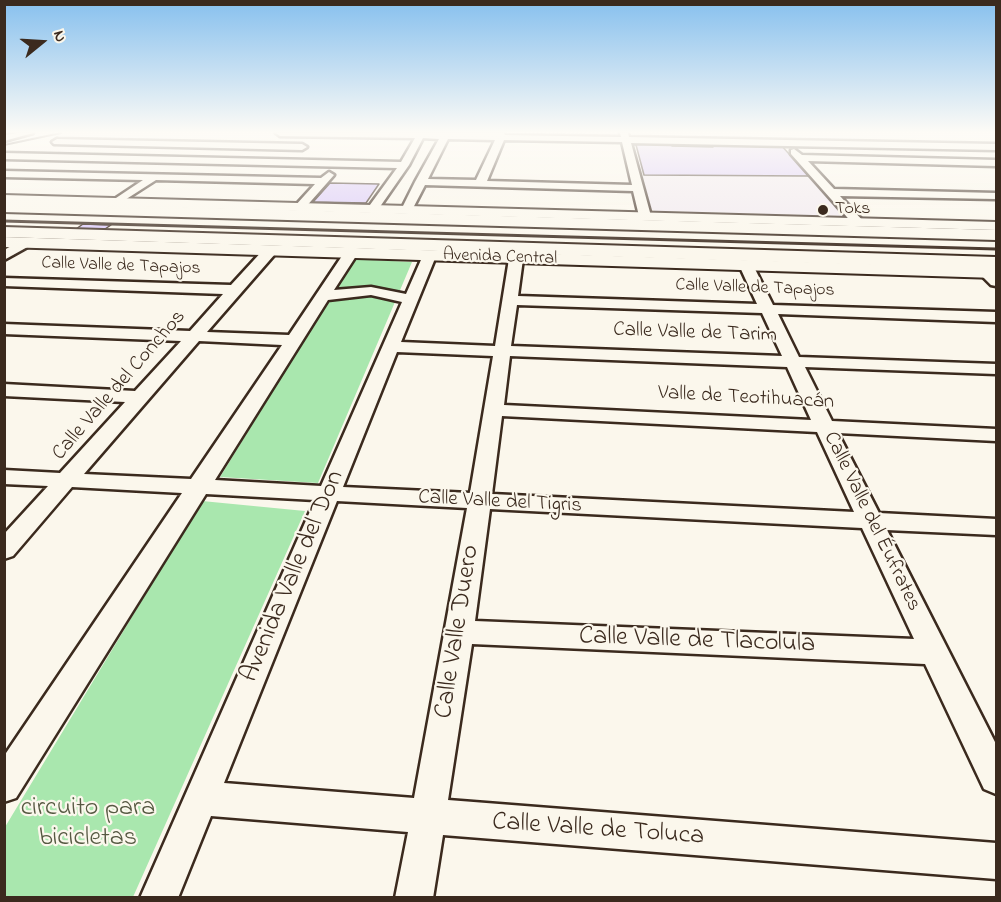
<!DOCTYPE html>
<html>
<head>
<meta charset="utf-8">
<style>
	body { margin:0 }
	#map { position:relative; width:1001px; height:902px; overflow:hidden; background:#fbf7ec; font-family:"Indie Flower",sans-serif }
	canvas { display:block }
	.frame { position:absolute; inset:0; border:6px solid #3b2a1e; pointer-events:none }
	.north { position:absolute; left:12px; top:12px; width:60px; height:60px; -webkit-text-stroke:4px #fbf7ec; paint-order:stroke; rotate:72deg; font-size:16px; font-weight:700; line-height:24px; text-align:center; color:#3b2a1e }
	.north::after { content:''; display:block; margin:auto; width:21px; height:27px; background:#3b2a1e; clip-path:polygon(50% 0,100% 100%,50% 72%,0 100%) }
</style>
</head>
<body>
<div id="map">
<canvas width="1001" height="902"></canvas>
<div class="frame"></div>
<div class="north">N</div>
</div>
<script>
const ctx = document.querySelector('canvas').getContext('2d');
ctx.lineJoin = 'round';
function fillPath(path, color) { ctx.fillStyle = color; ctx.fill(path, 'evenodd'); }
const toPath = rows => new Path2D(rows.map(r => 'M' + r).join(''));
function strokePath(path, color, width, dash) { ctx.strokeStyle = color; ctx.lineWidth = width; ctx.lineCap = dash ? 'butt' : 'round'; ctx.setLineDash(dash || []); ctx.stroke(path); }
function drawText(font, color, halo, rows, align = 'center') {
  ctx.font = font + ' "Indie Flower",sans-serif'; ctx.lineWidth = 4.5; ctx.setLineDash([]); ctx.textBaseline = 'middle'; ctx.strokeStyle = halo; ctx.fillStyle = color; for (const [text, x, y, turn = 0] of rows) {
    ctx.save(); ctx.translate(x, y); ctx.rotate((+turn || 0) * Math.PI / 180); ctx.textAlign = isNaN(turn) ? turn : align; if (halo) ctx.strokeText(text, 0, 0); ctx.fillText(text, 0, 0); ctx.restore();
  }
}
const built = toPath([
	[634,141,781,144,845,216,655,211,651,209]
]);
const green = toPath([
	[354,259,412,262,318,483,220,477],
	[202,501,305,511,133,897,5,897,5,827]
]);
const building = toPath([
	[635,141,670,142,672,146,713,147,711,143,780,144,809,176,644,175,635,141],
	[330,183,379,184,366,203,313,202,330,183],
	[83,224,111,225,105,229,76,229,83,224]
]);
const minor = toPath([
	[18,133,33,133,4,141,4,135,18,133],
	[276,133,504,133,505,135,621,137,620,133,628,133,629,137,996,144,996,150,631,143,651,216,645,220,639,216,633,191,425,185,411,212,403,212,401,210,415,182,439,139,423,138,409,165,377,211,373,212,367,209,397,168,4,159,4,153,401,162,415,138,280,136,276,133],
	[448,139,495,140,476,180,428,179,448,139],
	[504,140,622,142,632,185,487,181,504,140],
	[57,139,302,144,307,147,302,150,54,144,52,142,57,139],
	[794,149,802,155,996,160,996,166,808,161,834,189,996,193,996,199,840,196,864,222,858,226,854,225,791,154,791,150,794,149],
	[4,171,321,178,329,172,334,175,304,209,300,210,294,207,315,184,156,180,117,205,113,204,113,200,143,180,4,177,4,171],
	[26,238,32,242,31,245,4,260,4,250,26,238],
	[270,247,275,248,275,254,207,332,289,335,346,250,351,249,358,253,334,290,371,287,406,294,424,253,434,253,436,256,401,342,495,346,509,259,516,255,523,259,518,296,757,304,739,265,746,261,753,265,773,305,996,312,996,322,778,314,799,357,996,364,996,374,805,367,832,421,996,429,996,441,838,433,879,513,996,519,996,535,887,530,996,744,996,794,984,789,925,664,472,644,448,800,996,843,996,879,443,835,433,898,395,898,408,832,211,816,178,898,140,898,315,500,206,494,16,798,4,802,4,756,182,493,72,487,13,556,4,559,4,534,48,486,4,484,4,470,60,473,125,402,4,396,4,384,135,391,181,341,4,334,4,324,190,331,223,294,4,286,4,278,231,285,265,248,270,247],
	[371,295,402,302,321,486,215,480,328,300,371,295],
	[517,305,762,313,782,356,511,346,517,305],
	[199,341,282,345,191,479,84,474,199,341],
	[397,352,493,356,470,493,343,487,397,352],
	[510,356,787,367,811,420,504,405,510,356],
	[502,416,817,432,854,512,492,494,502,416],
	[337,501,467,508,414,798,224,783,337,501],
	[490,509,862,528,914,639,475,621,490,509],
	[986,269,996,275,996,286,991,285,979,273,986,269]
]);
const major = toPath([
	[4,195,996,222,996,230,4,203,4,195],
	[4,237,996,268,996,278,4,247,4,237]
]);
const highway = toPath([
	[4,202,996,230,996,240,4,212,4,202],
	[4,227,996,257,996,269,4,237,4,227]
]);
const railFar1 = toPath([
	[4,145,61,133]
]);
const rail = toPath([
	[4,221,996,249]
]);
const markers = [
	[823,210,6,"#3b2a1e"]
];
const farPoinames = [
	["Toks",835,210]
];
const farStreetnames = [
	["Avenida Central",500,258,2],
	["Calle Valle de Tapajos",121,267,2],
	["Calle Valle de Tapajos",755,289,2]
];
const streetNames = [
	["Calle Valle de Tarim",695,334,2],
	["Calle Valle del Conchos",120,386,-49],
	["Valle de Teotihuacán",746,399,3],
	["Calle Valle del Tigris",500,503,3],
	["Calle Valle del Éufrates",871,522,64]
];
const nearStreetnames = [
	["Avenida Valle del Don",294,577,-67],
	["Calle Valle Duero",459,632,-81],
	["Calle Valle de Tlacolula",697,642,2],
	["Calle Valle de Toluca",598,831,4]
];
const nearParknames = [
	["circuito para",88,810],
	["bicicletas",88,840]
];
fillPath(built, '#f1e9f0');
fillPath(green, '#a9e7ae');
fillPath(building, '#d9c8fa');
strokePath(building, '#3b2a1e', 1.5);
strokePath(minor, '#3b2a1e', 5);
strokePath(major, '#3b2a1e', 4);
strokePath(highway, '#3b2a1e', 4);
fillPath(minor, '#fbf7ec');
fillPath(major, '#fbf7ec');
fillPath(highway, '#fbf7ec');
strokePath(railFar1, '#3b2a1e', 2);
strokePath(rail, '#3b2a1e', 3);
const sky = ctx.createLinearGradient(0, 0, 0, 259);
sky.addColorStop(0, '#87c0ee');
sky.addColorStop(0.51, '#fdfbf6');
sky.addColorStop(1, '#fdfbf600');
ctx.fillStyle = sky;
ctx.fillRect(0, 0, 1001, 259);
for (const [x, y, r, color] of markers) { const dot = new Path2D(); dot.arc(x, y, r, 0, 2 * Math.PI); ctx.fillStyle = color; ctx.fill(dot); strokePath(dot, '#fbf7ec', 2); }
drawText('18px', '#3b2a1e', '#fbf7ec', farPoinames, 'left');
drawText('18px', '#3b2a1e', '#fbf7ec', farStreetnames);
drawText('21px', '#3b2a1e', '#fbf7ec', streetNames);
drawText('26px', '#3b2a1e', '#fbf7ec', nearStreetnames);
drawText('26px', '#565942', '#fbf7ec', nearParknames);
</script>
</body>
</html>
